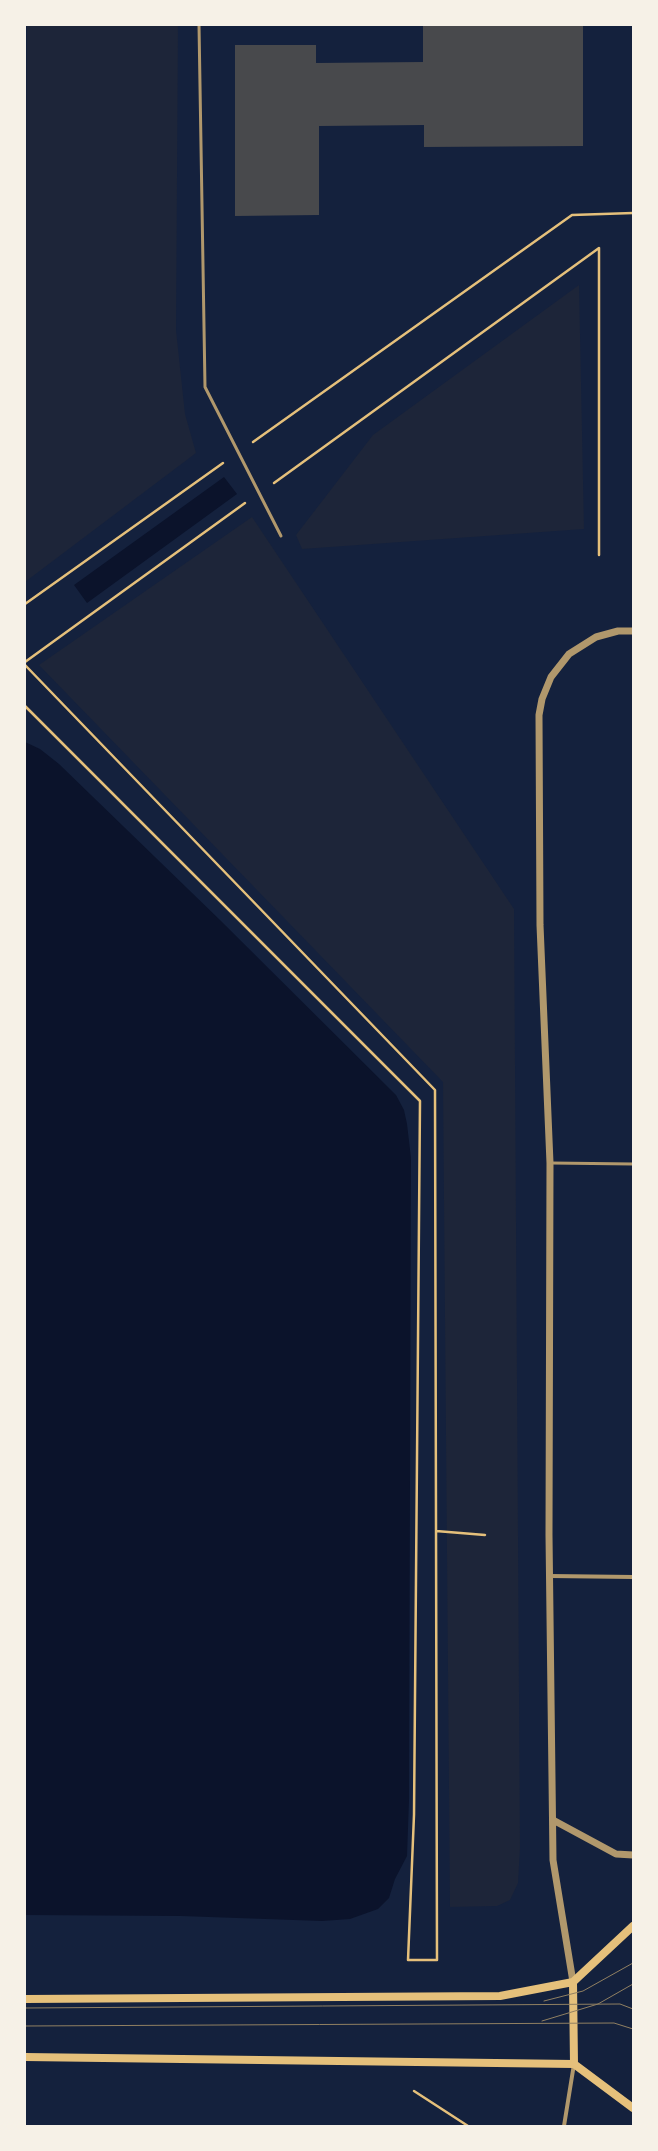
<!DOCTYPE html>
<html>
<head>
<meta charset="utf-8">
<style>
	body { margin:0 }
	#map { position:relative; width:658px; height:2151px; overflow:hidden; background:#14213d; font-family:"Golos Text",sans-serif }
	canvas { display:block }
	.frame { position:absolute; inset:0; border:26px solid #f6f1e7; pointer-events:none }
</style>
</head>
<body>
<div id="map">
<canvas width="658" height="2151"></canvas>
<div class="frame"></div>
</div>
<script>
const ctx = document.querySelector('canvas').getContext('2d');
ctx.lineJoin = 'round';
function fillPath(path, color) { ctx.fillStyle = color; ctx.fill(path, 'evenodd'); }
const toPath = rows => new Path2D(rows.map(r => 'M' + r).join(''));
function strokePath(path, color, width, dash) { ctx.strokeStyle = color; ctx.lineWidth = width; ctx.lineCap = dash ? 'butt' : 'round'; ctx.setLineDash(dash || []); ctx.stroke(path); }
const green = toPath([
	[27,25,178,25,176,330,185,414,196,453,25,582],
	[579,285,584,529,302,549,296,535,373,435],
	[252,517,514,909,520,1848,518,1883,510,1900,497,1906,450,1907,443,1082,39,665]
]);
const water = toPath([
	[224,477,237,494,87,603,74,585],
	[25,742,40,749,59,764,220,920,396,1095,404,1110,407,1124,411,1158,409,1800,407,1856,395,1879,389,1898,378,1909,350,1919,322,1921,181,1916,25,1915]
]);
const building = toPath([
	[423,25,583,25,583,146,424,147,424,125,319,126,319,215,235,216,235,45,316,45,316,63,423,62]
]);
const path = toPath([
	[253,442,572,215,633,213],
	[274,483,599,248,599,555],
	[25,604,223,463],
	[25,662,245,503],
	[25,665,435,1090,437,1960,408,1960,414,1815,420,1101,25,706],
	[436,1531,485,1535],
	[414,2091,468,2126]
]);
const service = toPath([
	[199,25,205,387,281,536],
	[551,1163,633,1164]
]);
const minor = toPath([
	[550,1576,633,1577],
	[564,2126,574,2064]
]);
const tertiary = toPath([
	[553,1820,616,1854,633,1855],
	[573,1982,553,1860,549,1535,550,1163,540,925,539,715,542,699,551,677,569,654,596,637,618,631,633,631]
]);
const secondary = toPath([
	[25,1999,500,1996,573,1982],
	[25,2057,574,2064],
	[574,2064,573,1982,633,1926],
	[574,2064,633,2108]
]);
const tram = toPath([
	[544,2001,583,1991,633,1963],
	[25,2008,620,2004,633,2009],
	[542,2021,598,2004,633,1984],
	[25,2026,614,2023,633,2029]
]);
fillPath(green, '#1d2539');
fillPath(water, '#0b132b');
fillPath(building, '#48494c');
strokePath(path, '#e5c07b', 2.5);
strokePath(service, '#b1986c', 3);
strokePath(minor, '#b1986c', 4);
strokePath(tertiary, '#b1986c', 7);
strokePath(secondary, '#e5c07b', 8);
strokePath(tram, '#918062', 1);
</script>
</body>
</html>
